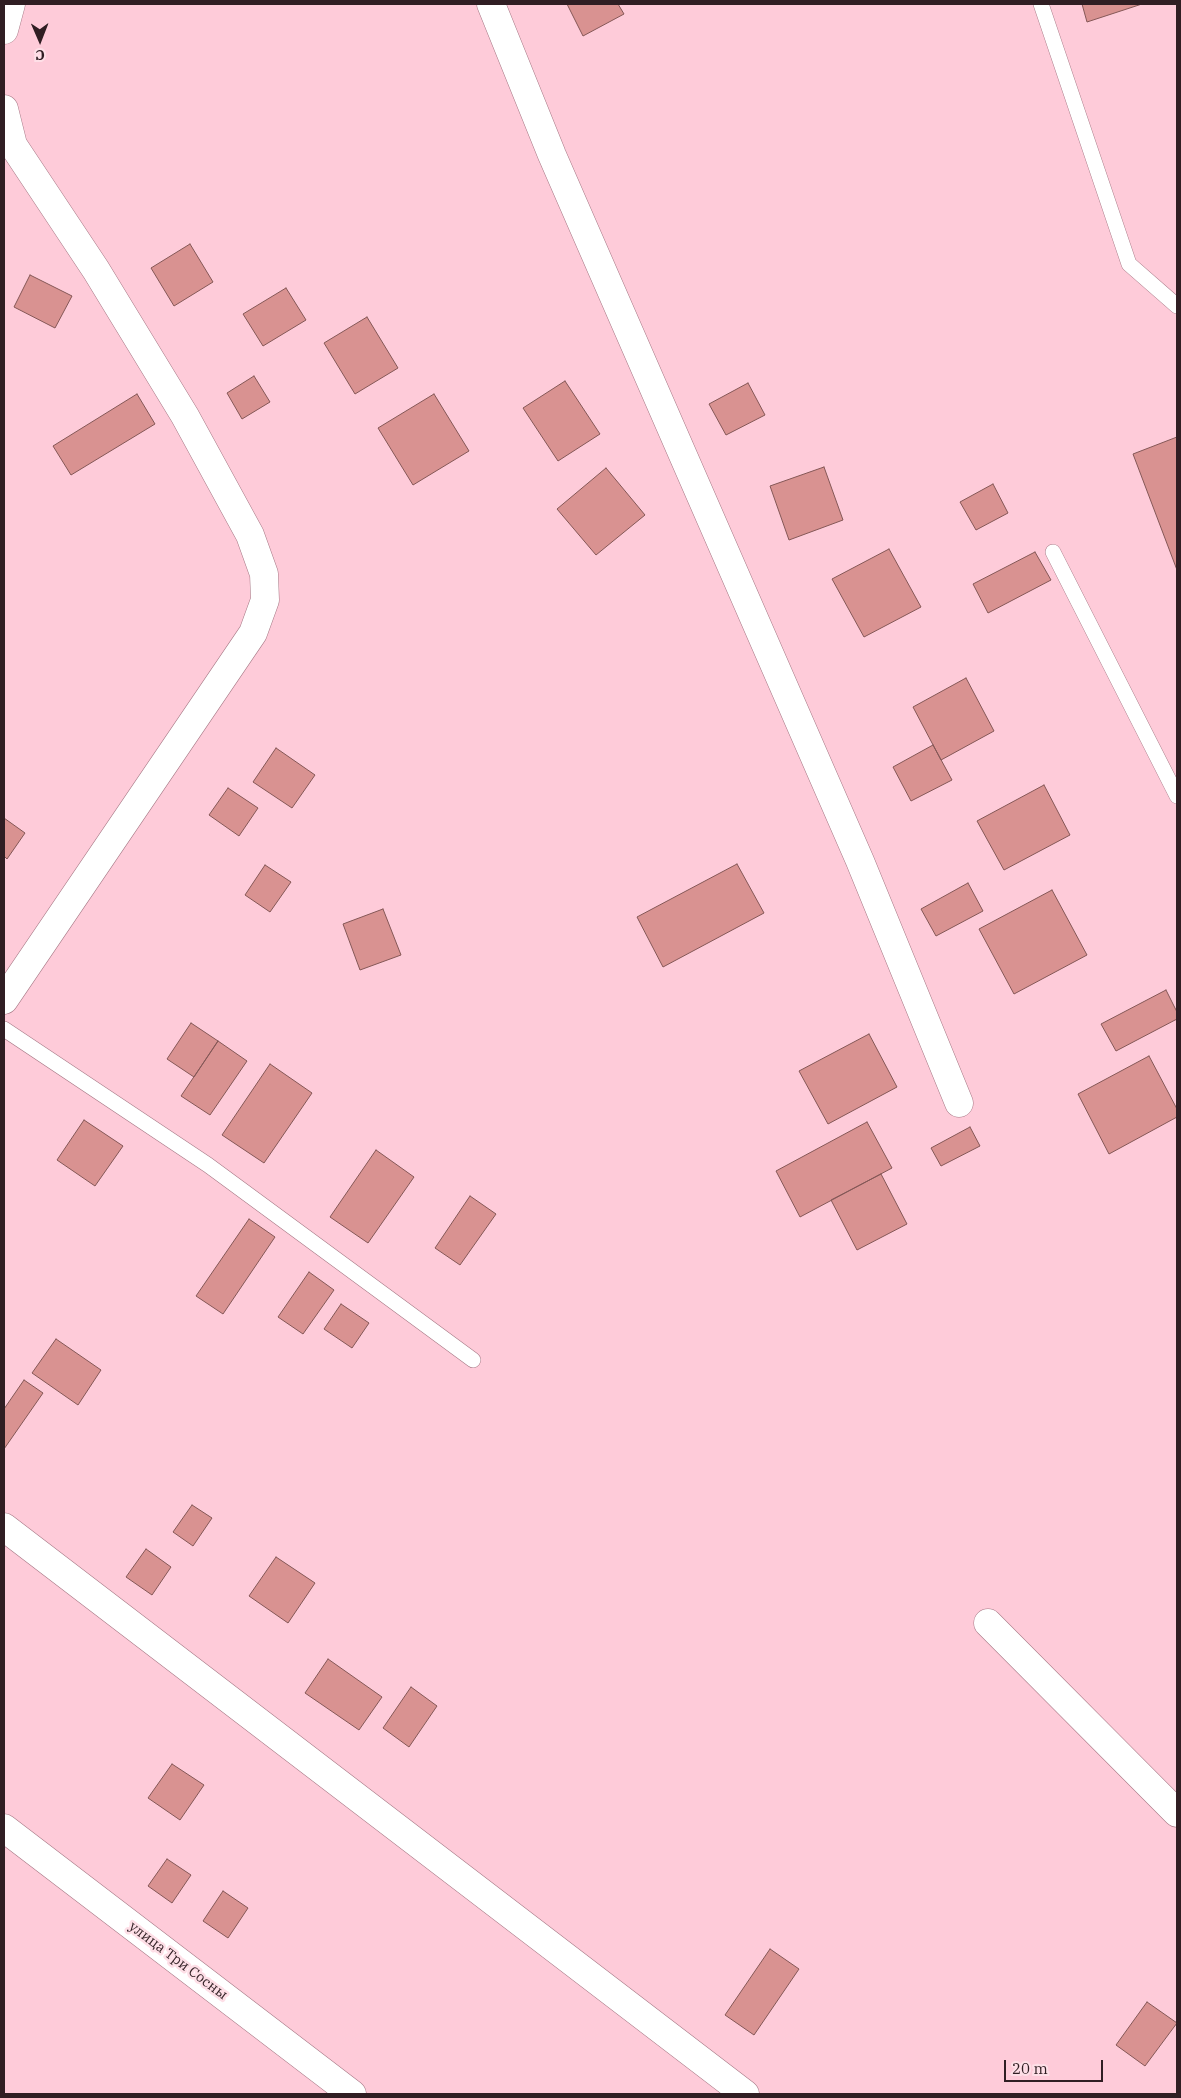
<!DOCTYPE html>
<html>
<head>
<meta charset="utf-8">
<style>
	body { margin:0 }
	#map { position:relative; width:1181px; height:2098px; overflow:hidden; background:#fecbd9; font-family:"IBM Plex Serif",serif }
	canvas { display:block }
	.frame { position:absolute; inset:0; border:5px solid #301e23; pointer-events:none }
	.north { position:absolute; left:15px; top:15px; width:50px; height:50px; -webkit-text-stroke:4px #fedfe7; paint-order:stroke; rotate:179deg; font-size:14px; font-weight:700; line-height:20px; text-align:center; color:#301e23 }
	.north::after { content:''; display:block; margin:auto; width:18px; height:22px; background:#301e23; clip-path:polygon(50% 0,100% 100%,50% 72%,0 100%) }
	.scale { position:absolute; left:1004px; top:2060px; width:99px; height:22px; box-sizing:border-box; border:2px solid #301e23; border-top:0; padding-left:6px; font-size:15px; line-height:18px; white-space:nowrap; color:#301e23; -webkit-text-stroke:4px #fedfe7; paint-order:stroke }
</style>
</head>
<body>
<div id="map">
<canvas width="1181" height="2098"></canvas>
<div class="frame"></div>
<div class="north">С</div>
<div class="scale">20 m</div>
</div>
<script>
const ctx = document.querySelector('canvas').getContext('2d');
ctx.lineJoin = 'round';
function fillPath(path, color) { ctx.fillStyle = color; ctx.fill(path, 'evenodd'); }
const toPath = rows => new Path2D(rows.map(r => 'M' + r).join(''));
function strokePath(path, color, width, dash) { ctx.strokeStyle = color; ctx.lineWidth = width; ctx.lineCap = dash ? 'butt' : 'round'; ctx.setLineDash(dash || []); ctx.stroke(path); }
function drawText(font, color, halo, rows, align = 'center') {
  ctx.font = font + ' "IBM Plex Serif",serif'; ctx.lineWidth = 5; ctx.setLineDash([]); ctx.textBaseline = 'middle'; ctx.strokeStyle = halo; ctx.fillStyle = color; for (const [text, x, y, turn = 0] of rows) {
    ctx.save(); ctx.translate(x, y); ctx.rotate((+turn || 0) * Math.PI / 180); ctx.textAlign = isNaN(turn) ? turn : align; if (halo) ctx.strokeText(text, 0, 0); ctx.fillText(text, 0, 0); ctx.restore();
  }
}
const building = toPath([
	[567,4,618,4,624,14,583,36,567,4],
	[1082,4,1142,4,1087,22,1082,4],
	[190,244,213,282,174,306,151,268,190,244],
	[30,275,72,296,55,328,14,307,30,275],
	[286,288,306,320,263,346,243,314,286,288],
	[367,317,398,368,355,394,324,343,367,317],
	[254,376,270,402,242,419,227,393,254,376],
	[565,381,600,434,558,461,523,408,565,381],
	[748,383,765,415,726,435,709,404,748,383],
	[137,394,155,424,71,475,53,446,137,394],
	[434,394,469,451,413,485,378,428,434,394],
	[1177,437,1177,570,1133,454,1177,437],
	[824,467,843,520,789,540,770,486,824,467],
	[606,468,645,515,596,555,557,509,606,468],
	[993,484,1008,513,976,530,960,502,993,484],
	[889,549,921,607,864,637,832,579,889,549],
	[1035,552,1051,580,988,613,973,584,1035,552],
	[966,678,994,731,941,760,913,707,966,678],
	[933,745,952,780,911,801,893,767,933,745],
	[276,748,315,775,292,808,253,782,276,748],
	[1044,785,1070,835,1004,870,977,821,1044,785],
	[228,788,258,808,239,836,209,815,228,788],
	[4,818,25,833,7,859,4,856,4,818],
	[737,864,764,913,663,967,637,917,737,864],
	[265,865,291,882,270,912,245,895,265,865],
	[968,883,983,911,936,936,921,909,968,883],
	[1052,890,1087,955,1014,994,979,929,1052,890],
	[383,909,401,955,360,970,343,924,383,909],
	[1166,990,1177,1012,1177,1019,1116,1051,1101,1024,1166,990],
	[191,1023,218,1041,194,1077,167,1059,191,1023],
	[869,1034,897,1087,828,1124,799,1071,869,1034],
	[218,1041,247,1061,210,1115,181,1096,218,1041],
	[1149,1056,1177,1109,1177,1117,1109,1154,1078,1094,1149,1056],
	[270,1064,312,1093,264,1163,222,1135,270,1064],
	[84,1120,123,1146,95,1186,57,1160,84,1120],
	[867,1122,892,1168,800,1217,776,1171,867,1122],
	[970,1127,980,1146,941,1166,931,1148,970,1127],
	[376,1150,414,1177,368,1243,330,1217,376,1150],
	[881,1174,907,1224,857,1250,831,1200,881,1174],
	[470,1196,496,1214,460,1265,435,1248,470,1196],
	[249,1219,275,1237,223,1314,196,1296,249,1219],
	[309,1272,334,1290,303,1334,278,1317,309,1272],
	[341,1304,369,1323,352,1348,324,1329,341,1304],
	[56,1339,101,1370,78,1405,32,1373,56,1339],
	[24,1380,43,1393,4,1449,4,1409,24,1380],
	[192,1505,212,1518,193,1546,173,1532,192,1505],
	[146,1549,171,1567,152,1595,126,1577,146,1549],
	[276,1557,315,1583,288,1623,249,1596,276,1557],
	[328,1659,382,1697,359,1730,305,1693,328,1659],
	[411,1687,437,1706,409,1747,383,1728,411,1687],
	[172,1764,204,1785,180,1820,148,1798,172,1764],
	[167,1859,191,1875,172,1903,148,1886,167,1859],
	[223,1891,248,1908,228,1938,203,1921,223,1891],
	[770,1949,799,1969,754,2035,725,2015,770,1949],
	[1147,2002,1177,2023,1145,2066,1116,2045,1147,2002]
]);
const service = toPath([
	[1041,4,1129,264,1177,306],
	[1053,552,1177,796],
	[4,1029,208,1165,473,1360]
]);
const minor = toPath([
	[491,4,552,155,860,861,959,1103],
	[4,30,11,4],
	[4,109,13,145,96,270,185,416,250,535,264,574,265,600,253,633,4,1000],
	[4,1527,745,2094],
	[988,1623,1177,1813],
	[4,1828,352,2094]
]);
const streetNames = [
	["улица Три Сосны",178,1961,37]
];
fillPath(building, '#d99291');
strokePath(building, '#845756', 1);
strokePath(service, '#a67885', 16);
strokePath(minor, '#a67885', 29);
strokePath(service, '#fff', 15);
strokePath(minor, '#fff', 28);
drawText('14px', '#301e23', '#fedfe7', streetNames);
</script>
</body>
</html>
